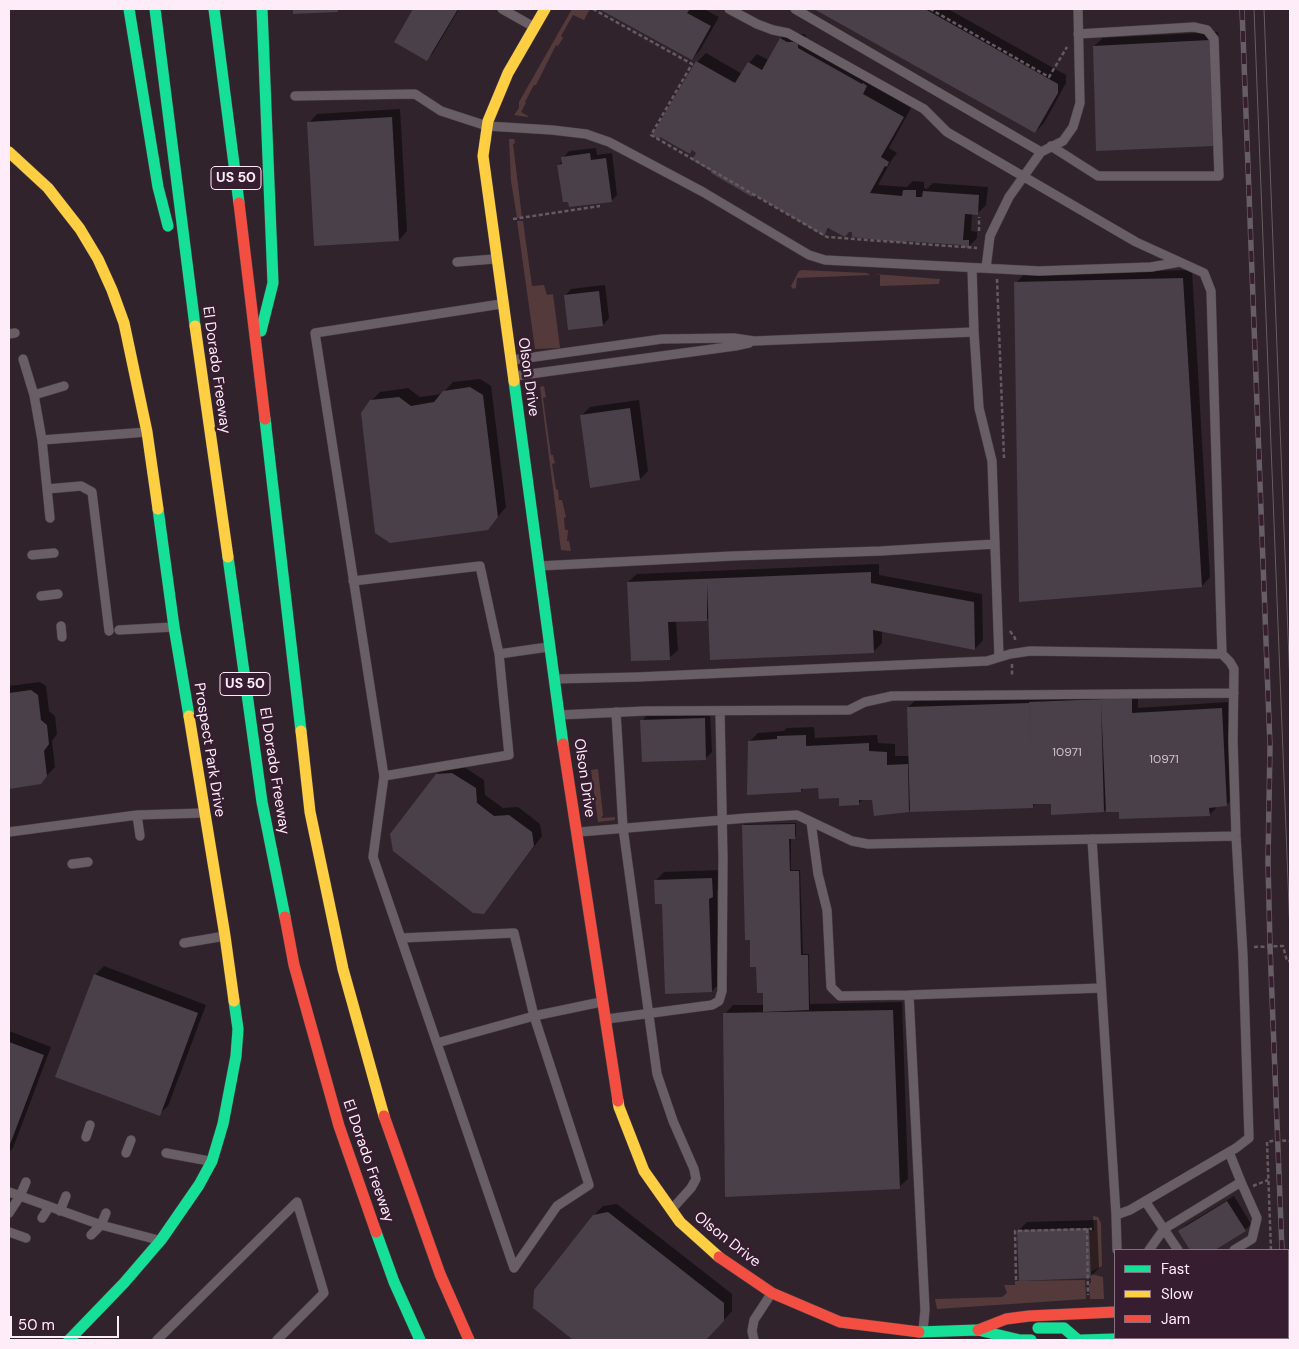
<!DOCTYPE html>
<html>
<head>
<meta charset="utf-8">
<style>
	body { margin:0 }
	#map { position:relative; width:1299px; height:1349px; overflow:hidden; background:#30232c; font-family:"DM Sans",sans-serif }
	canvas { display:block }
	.frame { position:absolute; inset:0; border:10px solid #feedf8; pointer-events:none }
	.legend { position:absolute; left:1114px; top:1249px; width:175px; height:90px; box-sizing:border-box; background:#361d2f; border:1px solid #86707f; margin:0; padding:6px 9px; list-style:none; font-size:15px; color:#feedf8 }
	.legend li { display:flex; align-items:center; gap:10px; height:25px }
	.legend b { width:25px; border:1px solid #86707f }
	.scale { position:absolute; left:10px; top:1316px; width:109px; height:22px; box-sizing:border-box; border:2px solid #feedf8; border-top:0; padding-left:6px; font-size:15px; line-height:18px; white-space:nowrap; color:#feedf8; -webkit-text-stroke:4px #361d2f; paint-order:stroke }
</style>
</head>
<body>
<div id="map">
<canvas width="1299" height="1349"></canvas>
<div class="frame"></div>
<ul class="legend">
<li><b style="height:6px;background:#16e098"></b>Fast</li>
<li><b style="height:6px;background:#ffcf43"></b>Slow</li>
<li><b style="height:6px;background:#f24e42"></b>Jam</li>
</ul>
<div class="scale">50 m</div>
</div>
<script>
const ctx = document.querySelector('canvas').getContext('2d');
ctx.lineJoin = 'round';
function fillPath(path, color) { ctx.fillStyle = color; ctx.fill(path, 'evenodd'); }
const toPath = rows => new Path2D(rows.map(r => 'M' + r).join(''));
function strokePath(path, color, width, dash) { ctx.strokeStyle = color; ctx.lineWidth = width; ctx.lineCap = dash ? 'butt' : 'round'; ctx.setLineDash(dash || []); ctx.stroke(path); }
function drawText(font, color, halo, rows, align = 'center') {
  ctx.font = font + ' "DM Sans",sans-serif'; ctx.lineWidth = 5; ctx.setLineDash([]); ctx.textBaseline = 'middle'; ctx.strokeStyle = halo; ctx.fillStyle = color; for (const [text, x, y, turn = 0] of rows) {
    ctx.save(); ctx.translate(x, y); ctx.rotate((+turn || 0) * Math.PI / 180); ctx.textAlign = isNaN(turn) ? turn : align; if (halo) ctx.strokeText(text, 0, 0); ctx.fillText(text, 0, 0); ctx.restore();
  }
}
const green = toPath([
	[572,9,590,9,584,20,573,15,561,36,563,38,558,46,556,45,536,85,534,85,525,102,526,103,521,112,528,116,528,117,514,115,519,108,519,102],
	[509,139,514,139,515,143,513,144,522,217,517,218,511,181],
	[517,221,523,221,532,286,544,285,547,295,553,294,560,348,535,349],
	[802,270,867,273,870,275,797,278,796,288,793,289,791,286,799,271],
	[874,274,940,279,939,284,880,286,880,275],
	[544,386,546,397,543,398,551,455,553,455,555,463,552,464,556,489,558,490,559,500,562,500,566,517,564,518,565,530,568,530,567,541,569,541,571,551,561,550,540,387],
	[598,769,603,815,601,818,615,817,615,820,598,822,591,770],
	[1093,1216,1098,1217,1101,1223,1102,1266,1091,1272,1088,1232,1094,1230],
	[1091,1274,1103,1277,1104,1299,1090,1299,1089,1285,1091,1282],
	[1085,1280,1086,1299,937,1309,935,1299,1002,1297,1007,1293,1004,1285,1015,1285,1015,1281]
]);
const shadow = toPath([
	[415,9,459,9,433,53,427,59,396,41],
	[602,9,704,9,719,17,700,50,692,59],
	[817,9,948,9,1066,75,1066,83,1044,123,1035,132],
	[790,30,796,34,803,34,806,35,806,40,871,76,872,75,875,77,871,85,911,108,889,148,897,153,891,161,878,185,907,187,913,181,924,182,924,188,927,189,933,183,988,187,986,205,977,214,972,214,971,231,977,232,977,238,968,247,963,244,906,240,904,241,853,236,853,231,830,228,824,234,693,149,690,152,697,62,706,53,742,74,749,63,757,54,768,60,781,38],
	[1218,32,1223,136,1214,145,1094,46,1103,38],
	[400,109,407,231,399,240,309,123,317,114],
	[596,148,597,155,612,153,617,195,611,201,558,165,563,161,563,158,569,151],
	[1192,270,1210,577,1202,586,1016,283,1024,274],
	[605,285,609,318,603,325,565,296,571,289],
	[480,379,491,386,506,507,488,529,371,401,380,392,408,388,420,397,442,394,453,382],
	[639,400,648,471,640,479,581,416,590,407],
	[879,564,879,575,982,594,983,640,975,649,882,631,882,643,873,652,709,617,707,619,676,620,678,650,669,658,628,582,637,574],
	[40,682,46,686,49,711,55,716,57,734,52,741,55,767,40,783,9,787,9,686],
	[1138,692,1138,708,1228,702,1233,799,1226,805,1215,806,1216,808,1209,815,1120,811,1107,808,1104,811,1052,803,1036,803,1033,806,911,808,909,811,873,799,863,799,858,804,819,786,804,788,801,791,749,742,758,733,784,731,787,728,814,727,815,738,877,735,878,743,895,744,895,756,910,756,908,707,915,701],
	[710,712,712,752,705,759,642,721,648,714],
	[446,765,461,765,484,780,485,795,503,808,518,807,540,824,542,836,492,903,483,912,437,774],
	[796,823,796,836,791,837,791,870,800,870,803,954,809,954,810,1004,902,1002,908,1179,899,1187,725,1014,733,1005,764,1005,764,991,757,965,743,826,745,824],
	[721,870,721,887,717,891,720,983,712,991,663,902,655,881,664,872],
	[104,966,206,1005,168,1106,159,1114,95,975],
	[9,1031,51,1047,13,1148,9,1152],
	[1234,1196,1251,1224,1245,1230,1213,1250,1192,1250,1180,1231,1186,1225],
	[617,1204,732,1294,732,1311,706,1340,575,1340,534,1308,594,1215,603,1206],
	[1097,1220,1099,1268,1090,1277,1018,1231,1027,1222]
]);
const building = toPath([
	[293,9,337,9,338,12,293,14],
	[413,9,458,9,427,61,394,42],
	[599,9,690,9,687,13,711,26,692,60],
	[814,9,925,9,1058,84,1058,93,1035,133],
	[780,38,787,42,794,42,798,44,798,48,862,84,863,83,867,86,863,94,904,117,881,157,889,162,887,167,885,166,870,193,902,196,903,190,916,190,916,197,922,197,923,191,979,195,978,215,965,214,963,240,969,240,969,248,961,247,962,245,904,241,905,243,852,237,852,232,849,232,845,237,828,228,824,236,753,194,752,197,711,173,711,171,692,160,696,153,692,150,690,154,660,137,658,139,652,135,696,61,735,83,748,62,762,70],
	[1210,40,1214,146,1096,151,1093,46],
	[392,117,399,241,314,246,307,122],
	[590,153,591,160,606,158,612,202,569,207,568,202,563,202,557,165,562,164,561,157],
	[1183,278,1202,587,1019,602,1014,282],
	[599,291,603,326,568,330,564,295],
	[470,387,483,395,498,517,488,530,390,543,375,533,361,413,370,400,399,397,411,406,434,402,443,391],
	[630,408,640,480,590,488,580,415],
	[871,572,871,583,974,602,975,650,873,630,874,653,710,660,707,584,707,621,668,622,670,660,631,661,627,582],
	[31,690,38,695,41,720,47,725,49,744,44,751,47,776,41,784,9,789,9,693],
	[1132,698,1132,713,1222,708,1227,806,1209,808,1210,816,1119,819,1119,812,1106,812,1101,703,1104,812,1051,815,1051,804,1033,804,1033,808,910,812,907,707,1029,703,1033,793,1029,702],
	[705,718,706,760,642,762,640,720],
	[806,735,806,746,869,743,869,751,887,752,887,765,908,764,909,812,874,816,872,800,859,800,859,805,839,806,839,798,819,799,818,788,801,789,801,792,747,795,748,741,777,739,777,736],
	[452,773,476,788,477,803,494,816,509,815,532,832,534,846,484,914,473,913,393,851,390,834,436,774],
	[795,824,795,839,789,839,790,871,799,871,801,955,808,955,809,1010,763,1012,763,993,757,993,756,967,750,967,750,940,745,940,742,825],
	[712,878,713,897,709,899,712,992,665,994,662,904,655,904,654,880],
	[94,974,198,1013,160,1116,55,1077],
	[893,1010,900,1189,725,1197,723,1013],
	[9,1042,44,1055,9,1147],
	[1227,1201,1246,1231,1215,1250,1190,1250,1178,1231],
	[608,1212,724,1303,724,1321,706,1340,573,1340,533,1308,534,1290,593,1215],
	[1089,1228,1091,1278,1019,1281,1017,1230]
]);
const path = toPath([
	[593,9,692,64,651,135,827,237,977,248],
	[930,9,1049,77,1067,47],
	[513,219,600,206],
	[979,231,979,217],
	[997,279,1004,458],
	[1010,631,1015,638,1015,641],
	[1012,664,1012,675],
	[1254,947,1283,946,1287,961,1290,961],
	[1253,1186,1268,1180],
	[1087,1229,1088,1295],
	[1271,1250,1267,1142,1277,1140,1290,1141],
	[1016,1280,1015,1231,1092,1229]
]);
const lane = toPath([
	[502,9,534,27],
	[729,9,757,24,773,30,788,33,924,109,947,132,1136,242,1204,273,1211,291,1222,654,1230,662,1234,669,1233,741,1236,836,1243,956,1249,1138,1236,1148,1130,1210,1116,1215],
	[795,9,1041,152],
	[295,96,415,94,441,111,487,126,552,130,586,134,609,142,703,192,809,255,825,260,1039,271,1151,267,1180,262],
	[1051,146,1098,176,1219,176,1214,39,1207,30,1194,27,1078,34],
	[457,262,494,259],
	[972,268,974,332,979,408,992,461,999,657],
	[986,268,990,236,1009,197,1041,152,1063,141,1073,127,1080,103,1078,9],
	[501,304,315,333,384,776,509,755,499,654,548,647],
	[9,334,15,333],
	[23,359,34,395,42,440,50,518],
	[513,360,662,339,734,338,754,341,974,332],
	[515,376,735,346,749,343],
	[34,395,64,386],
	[42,440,147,432],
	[47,489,81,486,92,492,109,631],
	[32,555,54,553],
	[539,566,732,556,881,551,995,544],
	[353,581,480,566,499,654],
	[41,596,58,594],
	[61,626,62,637],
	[119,630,173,627],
	[554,679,638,677,987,661,1010,654,1030,651,1222,654],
	[616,712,623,828,657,1074,673,1121,694,1169,696,1179,691,1188,672,1209],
	[559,715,645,711,849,710,865,702,892,696,1234,693],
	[384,776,373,857,514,1268,557,1206,589,1185,534,1016,437,1043],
	[137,815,140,836],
	[811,822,818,874,827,910,831,987,840,996,909,995,1101,988],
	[9,832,137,815,203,813],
	[579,832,747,818,797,815,852,841,868,844,1236,836],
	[1092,839,1116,1215,1117,1250],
	[72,864,88,862],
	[401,938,514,933,534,1016,601,1002],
	[184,943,225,936],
	[909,995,925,1310,923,1330],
	[607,1019,712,1005,719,1001,722,991,723,859,720,711],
	[86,1137,90,1125],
	[126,1153,131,1140],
	[166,1153,209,1161],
	[9,1192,101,1225,158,1240],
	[1145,1201,1178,1250],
	[60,1211,66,1196],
	[9,1213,20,1196,26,1182],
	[42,1218,49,1207],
	[9,1232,26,1238],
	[91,1235,101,1225,106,1213],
	[1149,1250,1164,1229,1241,1182,1229,1152],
	[1234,1250,1252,1239,1257,1218,1241,1182],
	[1241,1338,1241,1340],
	[157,1340,297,1202,324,1293,277,1340],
	[754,1340,752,1331,754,1320,771,1294]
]);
const fast = toPath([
	[129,9,158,187,168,226],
	[155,9,195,326],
	[214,9,239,203],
	[261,331,273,283,262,9],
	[514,381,563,744],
	[265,419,301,731],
	[158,509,174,627,189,716],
	[228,557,262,802,285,917],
	[376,1232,394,1282,420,1340],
	[1288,1320,1290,1320],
	[1038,1328,1064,1328,1078,1340],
	[919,1332,978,1330,1020,1340,1031,1340],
	[69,1340,124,1283,161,1240,199,1185,212,1161,223,1124,236,1056,238,1029,234,1001],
	[1082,1340,1149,1338]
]);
const slow = toPath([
	[9,152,48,188,80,229,98,259,112,290,124,323,147,432,158,509],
	[195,326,228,557],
	[514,381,483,156,488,121,508,73,545,9],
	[189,716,225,936,234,1001],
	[301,731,310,812,343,969,384,1116],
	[618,1101,619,1107,644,1171,680,1222,719,1257]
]);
const jam = toPath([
	[239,203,265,419],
	[563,744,618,1101],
	[285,917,294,965,339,1126,376,1232],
	[384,1116,440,1274,469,1340],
	[719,1257,772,1293,840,1322,919,1332],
	[978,1330,1006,1319,1029,1316,1115,1312]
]);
const tram = toPath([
	[1254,9,1290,932],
	[1264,9,1290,686]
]);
const rail = toPath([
	[1242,9,1270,746,1268,862,1270,946,1282,1250],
	[1288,1316,1290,1340]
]);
const numberNames = [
	["10971",1067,753],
	["10971",1164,760]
];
const shields = [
	[236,178,50],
	[245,684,50]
];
const shieldNames = [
	["US 50",236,178],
	["US 50",245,684]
];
const streetNames = [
	["El Dorado Freeway",216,370,82],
	["Olson Drive",528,377,82],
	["Prospect Park Drive",209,750,81],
	["El Dorado Freeway",274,771,81],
	["Olson Drive",584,778,82],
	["El Dorado Freeway",368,1161,71],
	["Olson Drive",727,1240,38]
];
fillPath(green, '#553a3b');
fillPath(shadow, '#0007');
fillPath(building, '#4a4049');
strokePath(lane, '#4a3e45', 10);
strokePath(fast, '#4a3e45', 12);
strokePath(slow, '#4a3e45', 12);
strokePath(jam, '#4a3e45', 12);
strokePath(path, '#655a62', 2.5, [4, 2.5]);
strokePath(lane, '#6a5e66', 9);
strokePath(fast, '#16e098', 11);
strokePath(slow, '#ffcf43', 11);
strokePath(jam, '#f24e42', 11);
strokePath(tram, '#675d64', 1);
strokePath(rail, '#675d64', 5.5);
strokePath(rail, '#361d2f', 4, [11]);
drawText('12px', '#d1c2cc', null, numberNames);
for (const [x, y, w] of shields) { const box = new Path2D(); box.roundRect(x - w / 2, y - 11.5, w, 23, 4); ctx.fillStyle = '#361d2f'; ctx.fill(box); strokePath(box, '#feedf8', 1); }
drawText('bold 14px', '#feedf8', null, shieldNames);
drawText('15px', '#feedf8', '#361d2f', streetNames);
</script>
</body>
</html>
